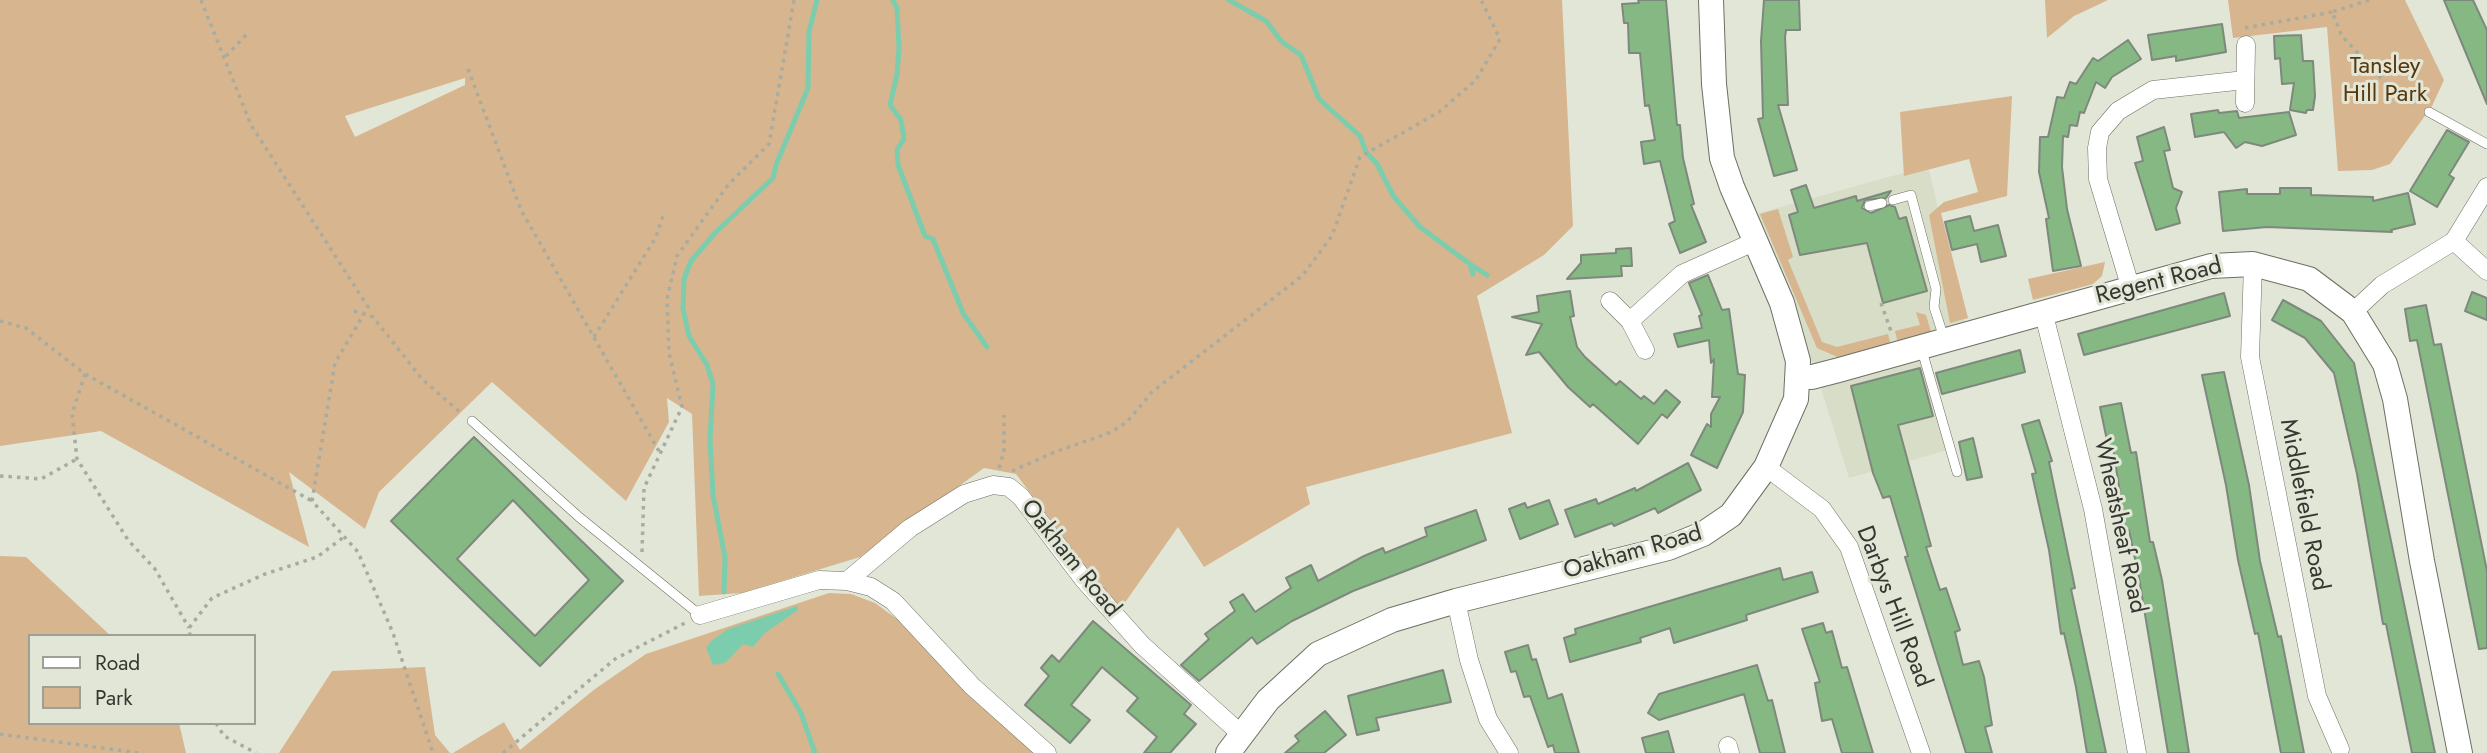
<!DOCTYPE html>
<html>
<head>
<meta charset="utf-8">
<style>
	body { margin:0 }
	#map { position:relative; width:2487px; height:753px; overflow:hidden; background:#e2e6d7; font-family:Jost,sans-serif }
	canvas { display:block }
	.legend { position:absolute; left:28px; top:634px; width:228px; height:91px; box-sizing:border-box; background:#e2e6d7; border:2px solid #9da095; margin:0; padding:9px 12px; list-style:none; font-size:21px; color:#353731 }
	.legend li { display:flex; align-items:center; gap:14px; height:35px }
	.legend b { width:35px; border:2px solid #9da095 }
</style>
</head>
<body>
<div id="map">
<canvas width="2487" height="753"></canvas>
<ul class="legend">
<li><b style="height:9px;background:#fff"></b>Road</li>
<li><b style="height:19px;background:#d7b58e"></b>Park</li>
</ul>
</div>
<script>
const ctx = document.querySelector('canvas').getContext('2d');
ctx.lineJoin = 'round';
function fillPath(path, color) { ctx.fillStyle = color; ctx.fill(path, 'evenodd'); }
const toPath = rows => new Path2D(rows.map(r => 'M' + r).join(''));
function strokePath(path, color, width, dash) { ctx.strokeStyle = color; ctx.lineWidth = width; ctx.lineCap = dash ? 'butt' : 'round'; ctx.setLineDash(dash || []); ctx.stroke(path); }
function drawText(font, color, halo, rows, align = 'center') {
  ctx.font = font + ' Jost,sans-serif'; ctx.lineWidth = 6; ctx.setLineDash([]); ctx.textBaseline = 'middle'; ctx.strokeStyle = halo; ctx.fillStyle = color; for (const [text, x, y, turn = 0] of rows) {
    ctx.save(); ctx.translate(x, y); ctx.rotate((+turn || 0) * Math.PI / 180); ctx.textAlign = isNaN(turn) ? turn : align; if (halo) ctx.strokeText(text, 0, 0); ctx.fillText(text, 0, 0); ctx.restore();
  }
}
const built = toPath([
	[1928,166,1969,339,1926,352,1955,448,1849,478,1815,369,1752,215]
]);
const green = toPath([
	[0,0,1562,0,1573,226,1544,255,1477,296,1512,433,1306,487,1310,504,1204,567,1178,527,1119,611,1016,474,984,468,860,557,742,593,699,596,692,414,667,398,669,422,626,501,492,382,379,492,365,529,289,472,309,547,101,431,0,446],
	[465,78,465,85,355,137,345,116],
	[2045,0,2108,0,2074,16,2047,38],
	[2228,0,2405,0,2444,80,2432,106,2390,164,2372,170,2338,171,2327,27,2233,38],
	[2012,96,2007,196,1941,213,1968,318,1950,323,1929,215,1944,202,1978,192,1969,159,1904,176,1900,112],
	[1778,209,1793,257,1788,260,1822,342,1837,347,1888,334,1892,349,1842,359,1817,348,1760,214],
	[2105,262,2102,276,2093,284,2033,300,2028,279],
	[1916,312,1926,315,1931,332,1899,347,1895,331,1920,325],
	[0,556,26,557,111,636,30,636,30,723,179,723,186,753,0,753],
	[829,593,851,594,875,603,909,628,1034,753,453,753,504,722,520,750,595,689,646,654],
	[425,667,435,735,450,753,279,753,332,671]
]);
const water = toPath([
	[797,606,798,610,765,633,753,647,743,644,725,663,713,665,706,648,711,641,728,629]
]);
const stream = toPath([
	[893,0,897,8,899,48,897,74,890,105,901,120,904,139,897,150,898,165,925,236,933,239,963,313,987,347],
	[1229,0,1266,21,1282,42,1301,55,1319,99,1360,136,1366,152,1377,164,1394,197,1420,227,1470,264,1473,274],
	[1470,264,1487,275],
	[724,592,725,557,713,495,710,440,713,384,707,365,689,336,683,309,684,279,691,261,715,233,773,178,776,165,808,88,809,32,817,0],
	[778,674,801,713,815,753]
]);
const building = toPath([
	[1638,0,1666,0,1677,125,1680,125,1683,158,1694,204,1691,205,1706,242,1680,253,1669,224,1675,221,1660,161,1644,164,1641,142,1655,140,1649,105,1645,106,1640,53,1629,53,1628,23,1624,23,1622,4,1639,3,1638,0],
	[1764,0,1799,0,1800,30,1786,30,1785,37,1788,105,1778,105,1797,170,1774,176,1758,119,1763,118,1761,41,1764,0],
	[2444,0,2473,0,2487,30,2487,104,2444,0],
	[2222,24,2226,52,2176,61,2176,56,2152,60,2148,35,2222,24],
	[2301,35,2303,61,2313,61,2315,96,2313,110,2307,110,2306,113,2290,110,2294,83,2282,84,2280,58,2275,59,2274,36,2301,35],
	[2128,40,2141,59,2112,77,2105,88,2096,82,2084,113,2080,112,2077,126,2070,125,2068,137,2063,136,2062,167,2067,209,2081,266,2053,271,2046,219,2049,218,2039,172,2040,137,2048,137,2057,97,2064,98,2070,82,2076,84,2093,58,2098,61,2128,40],
	[2218,110,2219,113,2237,111,2239,118,2289,112,2296,135,2262,146,2245,142,2236,148,2224,132,2195,137,2191,114,2218,110],
	[2164,127,2170,150,2164,151,2173,188,2182,192,2176,208,2180,223,2156,230,2135,163,2143,161,2137,137,2164,127],
	[2447,130,2469,142,2449,175,2454,178,2437,207,2410,191,2447,130],
	[1806,185,1814,208,1856,196,1857,201,1891,191,1886,198,1865,200,1862,208,1871,213,1889,205,1895,207,1899,219,1906,217,1927,291,1883,303,1867,243,1800,255,1789,215,1798,212,1791,190,1806,185],
	[2280,188,2311,188,2311,195,2373,197,2373,201,2408,193,2415,224,2391,230,2392,232,2267,227,2223,231,2219,192,2247,189,2247,194,2280,194,2280,188],
	[1970,216,1974,231,1998,225,2006,256,1981,262,1977,244,1952,250,1945,222,1970,216],
	[1631,248,1632,266,1621,266,1622,276,1567,279,1581,263,1581,255,1616,253,1616,249,1631,248],
	[1708,275,1722,310,1729,309,1738,374,1745,375,1743,412,1717,468,1691,455,1707,424,1711,427,1711,414,1720,397,1712,397,1714,359,1711,363,1709,340,1678,347,1674,334,1702,328,1699,316,1702,315,1689,283,1708,275],
	[1570,291,1574,316,1570,317,1577,347,1585,357,1616,385,1620,381,1641,399,1644,396,1654,404,1666,390,1680,402,1667,418,1662,414,1638,444,1593,404,1590,407,1568,387,1539,352,1526,355,1542,324,1512,317,1539,312,1537,296,1570,291],
	[2472,292,2487,298,2487,320,2465,311,2472,292],
	[2224,293,2230,316,2084,355,2078,334,2224,293],
	[2283,300,2321,321,2354,363,2435,753,2412,753,2386,624,2383,624,2357,474,2334,373,2305,338,2272,320,2283,300],
	[2426,305,2434,345,2441,344,2487,571,2487,648,2479,649,2417,340,2410,341,2405,309,2426,305],
	[2020,350,2025,372,1942,394,1936,373,2020,350],
	[1920,368,1933,416,1898,425,1931,546,1926,547,1940,590,1946,588,1960,630,1955,632,1963,665,1979,661,1984,677,1992,725,1985,727,1992,753,1966,753,1905,557,1908,556,1890,496,1883,498,1873,473,1851,386,1920,368],
	[2224,372,2249,485,2260,561,2278,637,2281,636,2304,753,2281,753,2258,633,2255,634,2238,560,2226,485,2202,375,2224,372],
	[2121,403,2131,453,2136,452,2150,542,2153,542,2162,580,2189,753,2168,753,2139,578,2129,530,2126,530,2113,449,2109,450,2100,407,2121,403],
	[2039,420,2052,461,2049,462,2075,588,2071,589,2106,753,2087,753,2076,687,2064,633,2061,634,2049,550,2032,474,2036,473,2022,425,2039,420],
	[474,437,623,581,540,666,391,521,474,437],
	[513,500,589,580,535,636,457,559,513,500],
	[1973,438,1982,477,1967,480,1959,442,1973,438],
	[1688,463,1701,490,1658,513,1655,508,1614,526,1612,523,1575,537,1565,510,1596,499,1598,504,1635,488,1636,491,1688,463],
	[1549,500,1558,524,1520,539,1509,509,1525,503,1527,508,1549,500],
	[1476,510,1486,540,1353,591,1292,621,1257,644,1252,637,1199,681,1181,665,1209,639,1205,634,1235,611,1230,602,1243,594,1255,612,1291,588,1286,578,1311,565,1318,581,1364,556,1383,548,1385,553,1427,536,1425,528,1476,510],
	[1780,568,1783,580,1812,572,1818,592,1746,615,1747,620,1674,643,1670,628,1640,638,1641,642,1570,662,1564,638,1576,634,1575,629,1780,568],
	[1093,621,1191,705,1184,714,1196,724,1170,753,1144,753,1157,737,1127,711,1138,698,1102,667,1071,705,1090,720,1070,743,1025,705,1049,676,1041,668,1052,655,1059,662,1093,621],
	[1823,623,1826,633,1832,631,1842,668,1847,667,1873,753,1842,753,1832,719,1822,721,1815,683,1820,682,1802,629,1823,623],
	[1528,645,1532,660,1536,659,1548,699,1562,694,1579,753,1555,753,1553,745,1548,747,1530,696,1524,697,1516,671,1511,672,1505,652,1528,645],
	[1757,665,1768,701,1772,700,1785,753,1760,753,1744,694,1659,720,1648,713,1659,694,1757,665],
	[1443,670,1451,702,1376,718,1379,730,1357,735,1348,696,1443,670],
	[1325,711,1346,735,1324,753,1285,753,1299,741,1295,736,1325,711],
	[1668,731,1674,753,1646,753,1642,738,1668,731]
]);
const path = toPath([
	[201,0,251,125,368,307,335,363,312,501,358,552,393,633,433,753],
	[2369,0,2332,12,2342,36,2393,91,2419,106],
	[2245,28,2332,12],
	[226,56,246,35],
	[468,69,521,210,660,453],
	[1881,303,1892,334],
	[354,311,373,317,422,379,462,414],
	[0,321,26,328,85,374,312,501],
	[594,337,656,237,664,213],
	[85,374,72,414,77,459,128,540,155,569,189,628],
	[999,468,1004,451,1004,415],
	[1012,471,1055,452,1109,433,1127,422,1152,392,1302,276,1332,236,1360,157,1439,112,1476,80,1500,39,1481,0],
	[0,476,41,479,77,459],
	[642,552,644,488,682,407,669,353,667,299,677,256,728,185,769,144,794,0],
	[190,636,189,628,212,598,265,574,317,557,344,537],
	[216,723,224,736,256,753],
	[0,734,139,753],
	[503,753,615,659,685,623]
]);
const lane = toPath([
	[2429,112,2487,144],
	[1893,200,1911,195,1936,289,1934,307,1944,338],
	[1869,206,1882,203],
	[1921,347,1957,472],
	[472,421,579,517,700,615]
]);
const street = toPath([
	[2245,103,2246,45],
	[2454,241,2487,271],
	[2253,264,2250,357,2317,696,2340,749],
	[2131,289,2098,179,2097,148,2100,132,2118,111,2153,90,2245,80],
	[1610,301,1630,321,1645,350],
	[2043,311,2093,509,2137,753],
	[2353,312,2382,285,2454,241,2487,187],
	[1630,321,1682,274,1756,241],
	[1766,467,1822,509,1849,547,1921,753],
	[847,581,910,528,964,494,993,485,1009,487,1021,497,1084,580,1142,645,1241,734],
	[1456,601,1469,660,1488,719,1509,753],
	[700,615,819,580,847,581,871,587,893,601,972,686,1047,753],
	[1728,746,1730,753]
]);
const secondary = toPath([
	[1798,377,1812,377,1839,370,2211,266,2253,264,2309,279,2353,312,2385,364,2395,399,2422,561,2460,753],
	[1228,753,1268,700,1318,654,1392,620,1456,601,1668,548,1703,534,1731,515,1766,467,1796,399,1798,361,1782,303,1732,187,1722,158,1714,84,1711,0]
]);
const parkNames = [
	["Tansley",2385,67],
	["Hill Park",2385,95]
];
const streetNames = [
	["Regent Road",2159,282,-14],
	["Middlefield Road",2303,505,79],
	["Wheatsheaf Road",2119,526,78],
	["Oakham Road",1633,553,-16],
	["Oakham Road",1070,559,51],
	["Darbys Hill Road",1893,607,69]
];
fillPath(built, '#d7ddc6');
fillPath(green, '#d7b58e');
fillPath(water, '#7ccdae');
strokePath(stream, '#7ccdae', 5);
fillPath(building, '#86b883');
strokePath(building, '#7e897d', 2);
strokePath(lane, '#6c7062', 10);
strokePath(street, '#6c7062', 19);
strokePath(secondary, '#6c7062', 26);
strokePath(path, '#a8aca0', 3.5, [3.5, 5]);
strokePath(lane, '#fff', 9);
strokePath(street, '#fff', 18);
strokePath(secondary, '#fff', 24);
drawText('24px', '#59380b', '#e2e6d7', parkNames);
drawText('24px', '#353731', '#e2e6d7', streetNames);
</script>
</body>
</html>
